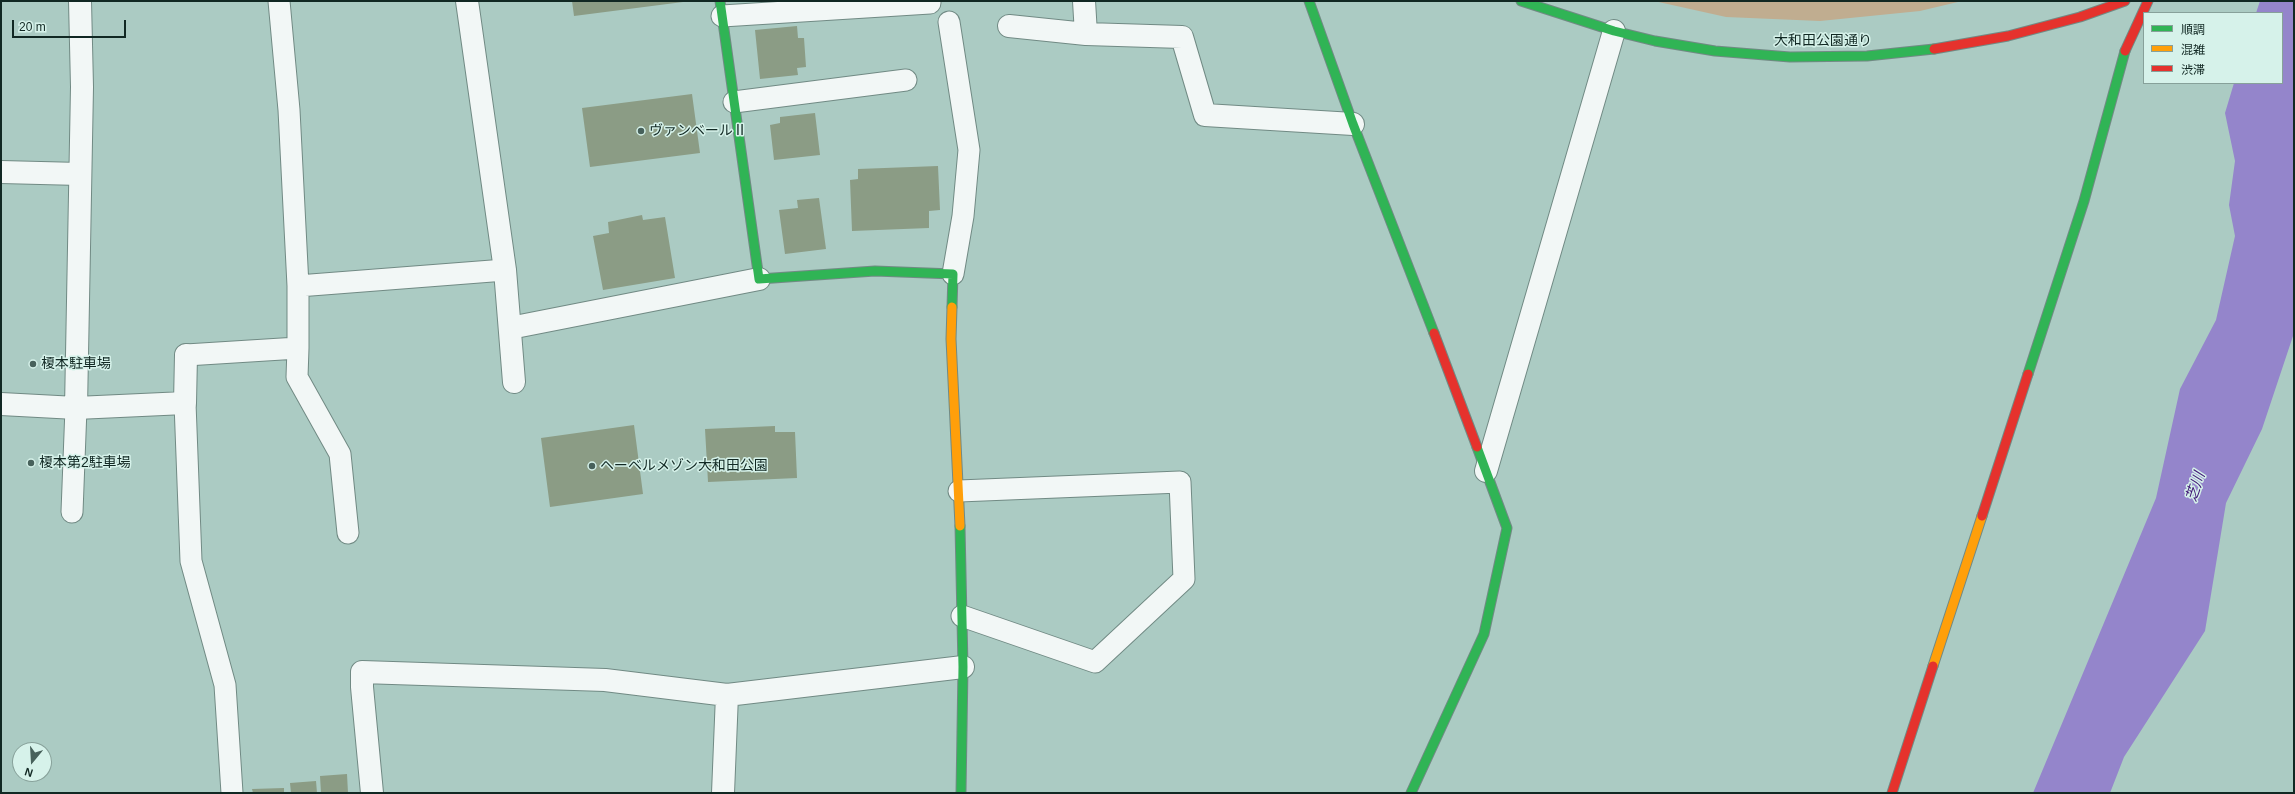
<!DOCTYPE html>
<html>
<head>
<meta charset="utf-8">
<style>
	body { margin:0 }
	#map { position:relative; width:2295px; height:794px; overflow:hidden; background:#abcbc3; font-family:Helvetica,"Noto Sans JP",sans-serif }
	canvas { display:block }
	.frame { position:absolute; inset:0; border:2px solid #112823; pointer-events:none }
	.legend { position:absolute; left:2143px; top:12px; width:140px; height:72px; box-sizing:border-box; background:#d6f2ea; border:1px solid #87a19a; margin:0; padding:5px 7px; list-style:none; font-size:12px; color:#112823 }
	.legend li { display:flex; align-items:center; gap:8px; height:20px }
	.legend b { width:20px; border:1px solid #87a19a }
	.north { position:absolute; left:12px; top:742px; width:40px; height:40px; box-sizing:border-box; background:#d6f2ea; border:1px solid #87a19a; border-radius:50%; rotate:198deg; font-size:11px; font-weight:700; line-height:16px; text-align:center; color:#112823 }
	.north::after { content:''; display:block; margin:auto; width:14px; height:18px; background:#47615b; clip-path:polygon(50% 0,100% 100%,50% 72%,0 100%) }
	.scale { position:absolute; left:12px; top:20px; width:114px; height:18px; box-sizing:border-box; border:2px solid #112823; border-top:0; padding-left:5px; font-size:12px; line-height:14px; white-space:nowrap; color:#112823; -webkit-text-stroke:3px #d6f2ea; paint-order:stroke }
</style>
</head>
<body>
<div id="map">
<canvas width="2295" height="794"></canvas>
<div class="frame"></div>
<ul class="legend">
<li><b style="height:5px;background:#30b455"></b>順調</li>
<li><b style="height:5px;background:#ff9f0a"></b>混雑</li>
<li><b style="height:5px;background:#e5322d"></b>渋滞</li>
</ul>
<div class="north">N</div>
<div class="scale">20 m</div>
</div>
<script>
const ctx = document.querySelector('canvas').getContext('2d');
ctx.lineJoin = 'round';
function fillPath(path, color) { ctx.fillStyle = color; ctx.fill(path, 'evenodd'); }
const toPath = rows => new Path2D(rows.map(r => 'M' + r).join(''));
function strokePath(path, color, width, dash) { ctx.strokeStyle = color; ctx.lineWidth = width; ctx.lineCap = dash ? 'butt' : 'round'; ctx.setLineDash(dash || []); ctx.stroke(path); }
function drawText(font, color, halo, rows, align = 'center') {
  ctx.font = font + ' Helvetica,"Noto Sans JP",sans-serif'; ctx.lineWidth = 3; ctx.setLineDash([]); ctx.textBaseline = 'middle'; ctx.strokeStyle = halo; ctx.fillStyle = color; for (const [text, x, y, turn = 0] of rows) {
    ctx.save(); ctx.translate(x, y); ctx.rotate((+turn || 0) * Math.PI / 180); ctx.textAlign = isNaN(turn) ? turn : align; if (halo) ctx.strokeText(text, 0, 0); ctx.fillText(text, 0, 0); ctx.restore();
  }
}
const green = toPath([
	[1654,1,1962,1,1920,11,1820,21,1726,17]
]);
const water = toPath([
	[2260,1,2294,1,2294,333,2262,429,2226,503,2205,631,2124,757,2110,793,2033,793,2156,498,2180,389,2216,320,2235,236,2229,205,2235,161,2225,113,2234,83,2282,83,2282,13,2256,13]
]);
const building = toPath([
	[572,1,683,1,683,2,574,16],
	[797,26,798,38,804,38,806,67,797,68,798,75,760,79,755,30],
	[692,94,700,153,590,167,582,108],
	[815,113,820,155,774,160,770,125,780,123,780,117],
	[938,166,940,210,929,211,929,228,852,231,850,180,858,179,858,169],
	[819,198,826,249,785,254,779,210,798,208,797,200],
	[642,215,643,220,665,217,675,278,603,290,593,236,609,233,608,222],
	[634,425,643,494,550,507,541,438],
	[775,426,775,432,795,432,797,478,708,482,705,429],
	[347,774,348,793,321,793,320,776],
	[316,781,317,793,291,793,290,783],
	[284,788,284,793,253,793,252,789]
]);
const lane = toPath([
	[279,1,289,110,298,286,505,270],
	[722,16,930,3],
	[949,22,969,150,963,216,953,274],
	[734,102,906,80],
	[298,348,297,377,340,454,348,533],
	[186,355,298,348,298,286],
	[185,403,191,561,225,685,232,793],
	[959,491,1180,482,1184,579,1095,662,962,616],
	[72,512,76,408]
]);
const street = toPath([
	[467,1,505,270,514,382],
	[1084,1,1086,34,1182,37,1205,115,1353,124],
	[1009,26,1086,34],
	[1,172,80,174],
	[510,328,759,279],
	[1,404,76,408,185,403,186,355],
	[76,408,82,87,80,1],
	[1486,471,1614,31],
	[372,793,362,687,362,672,605,680,727,695,963,667],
	[723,793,727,695]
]);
const fast = toPath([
	[720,1,759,279,875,271,953,274,952,307],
	[1309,1,1353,124,1434,333],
	[1521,1,1614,31,1655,41,1715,51,1790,57,1867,56,1934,49],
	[2028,374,2084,201,2125,51],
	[960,526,963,667,961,793],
	[1411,793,1484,634,1507,528,1477,447]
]);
const slow = toPath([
	[952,307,951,339,960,526],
	[1933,666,1982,516]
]);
const jam = toPath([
	[1934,49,2008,36,2080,17,2125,1],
	[2125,51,2148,1],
	[1434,333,1477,447],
	[1982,516,2028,374],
	[1892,793,1933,666]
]);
const markers = [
	[641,131,4,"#47615b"],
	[33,364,4,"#47615b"],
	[31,463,4,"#47615b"],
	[592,466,4,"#47615b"]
];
const streetNames = [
	["大和田公園通り",1823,41]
];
const poiNames = [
	["ヴァンベールⅡ",649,131],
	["榎本駐車場",41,364],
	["榎本第2駐車場",39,463],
	["ヘーベルメゾン大和田公園",600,466]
];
const waterNames = [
	["芝川",2196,487,-72]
];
fillPath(green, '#c0ad90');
fillPath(water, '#9485cb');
fillPath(building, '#8b9c85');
strokePath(lane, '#718a84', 23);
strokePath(street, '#718a84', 24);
strokePath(fast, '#718a84', 11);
strokePath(slow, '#718a84', 11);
strokePath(jam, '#718a84', 11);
strokePath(lane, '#f2f7f6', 21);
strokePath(street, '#f2f7f6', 22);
strokePath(fast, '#30b455', 9);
strokePath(slow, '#ff9f0a', 9);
strokePath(jam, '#e5322d', 9);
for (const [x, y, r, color] of markers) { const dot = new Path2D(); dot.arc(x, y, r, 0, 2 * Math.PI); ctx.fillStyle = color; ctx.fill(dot); strokePath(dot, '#d6f2ea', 1.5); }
drawText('14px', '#112823', '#d6f2ea', streetNames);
drawText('14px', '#112823', '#d6f2ea', poiNames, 'left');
drawText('italic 15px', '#411877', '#d6f2ea', waterNames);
</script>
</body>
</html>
